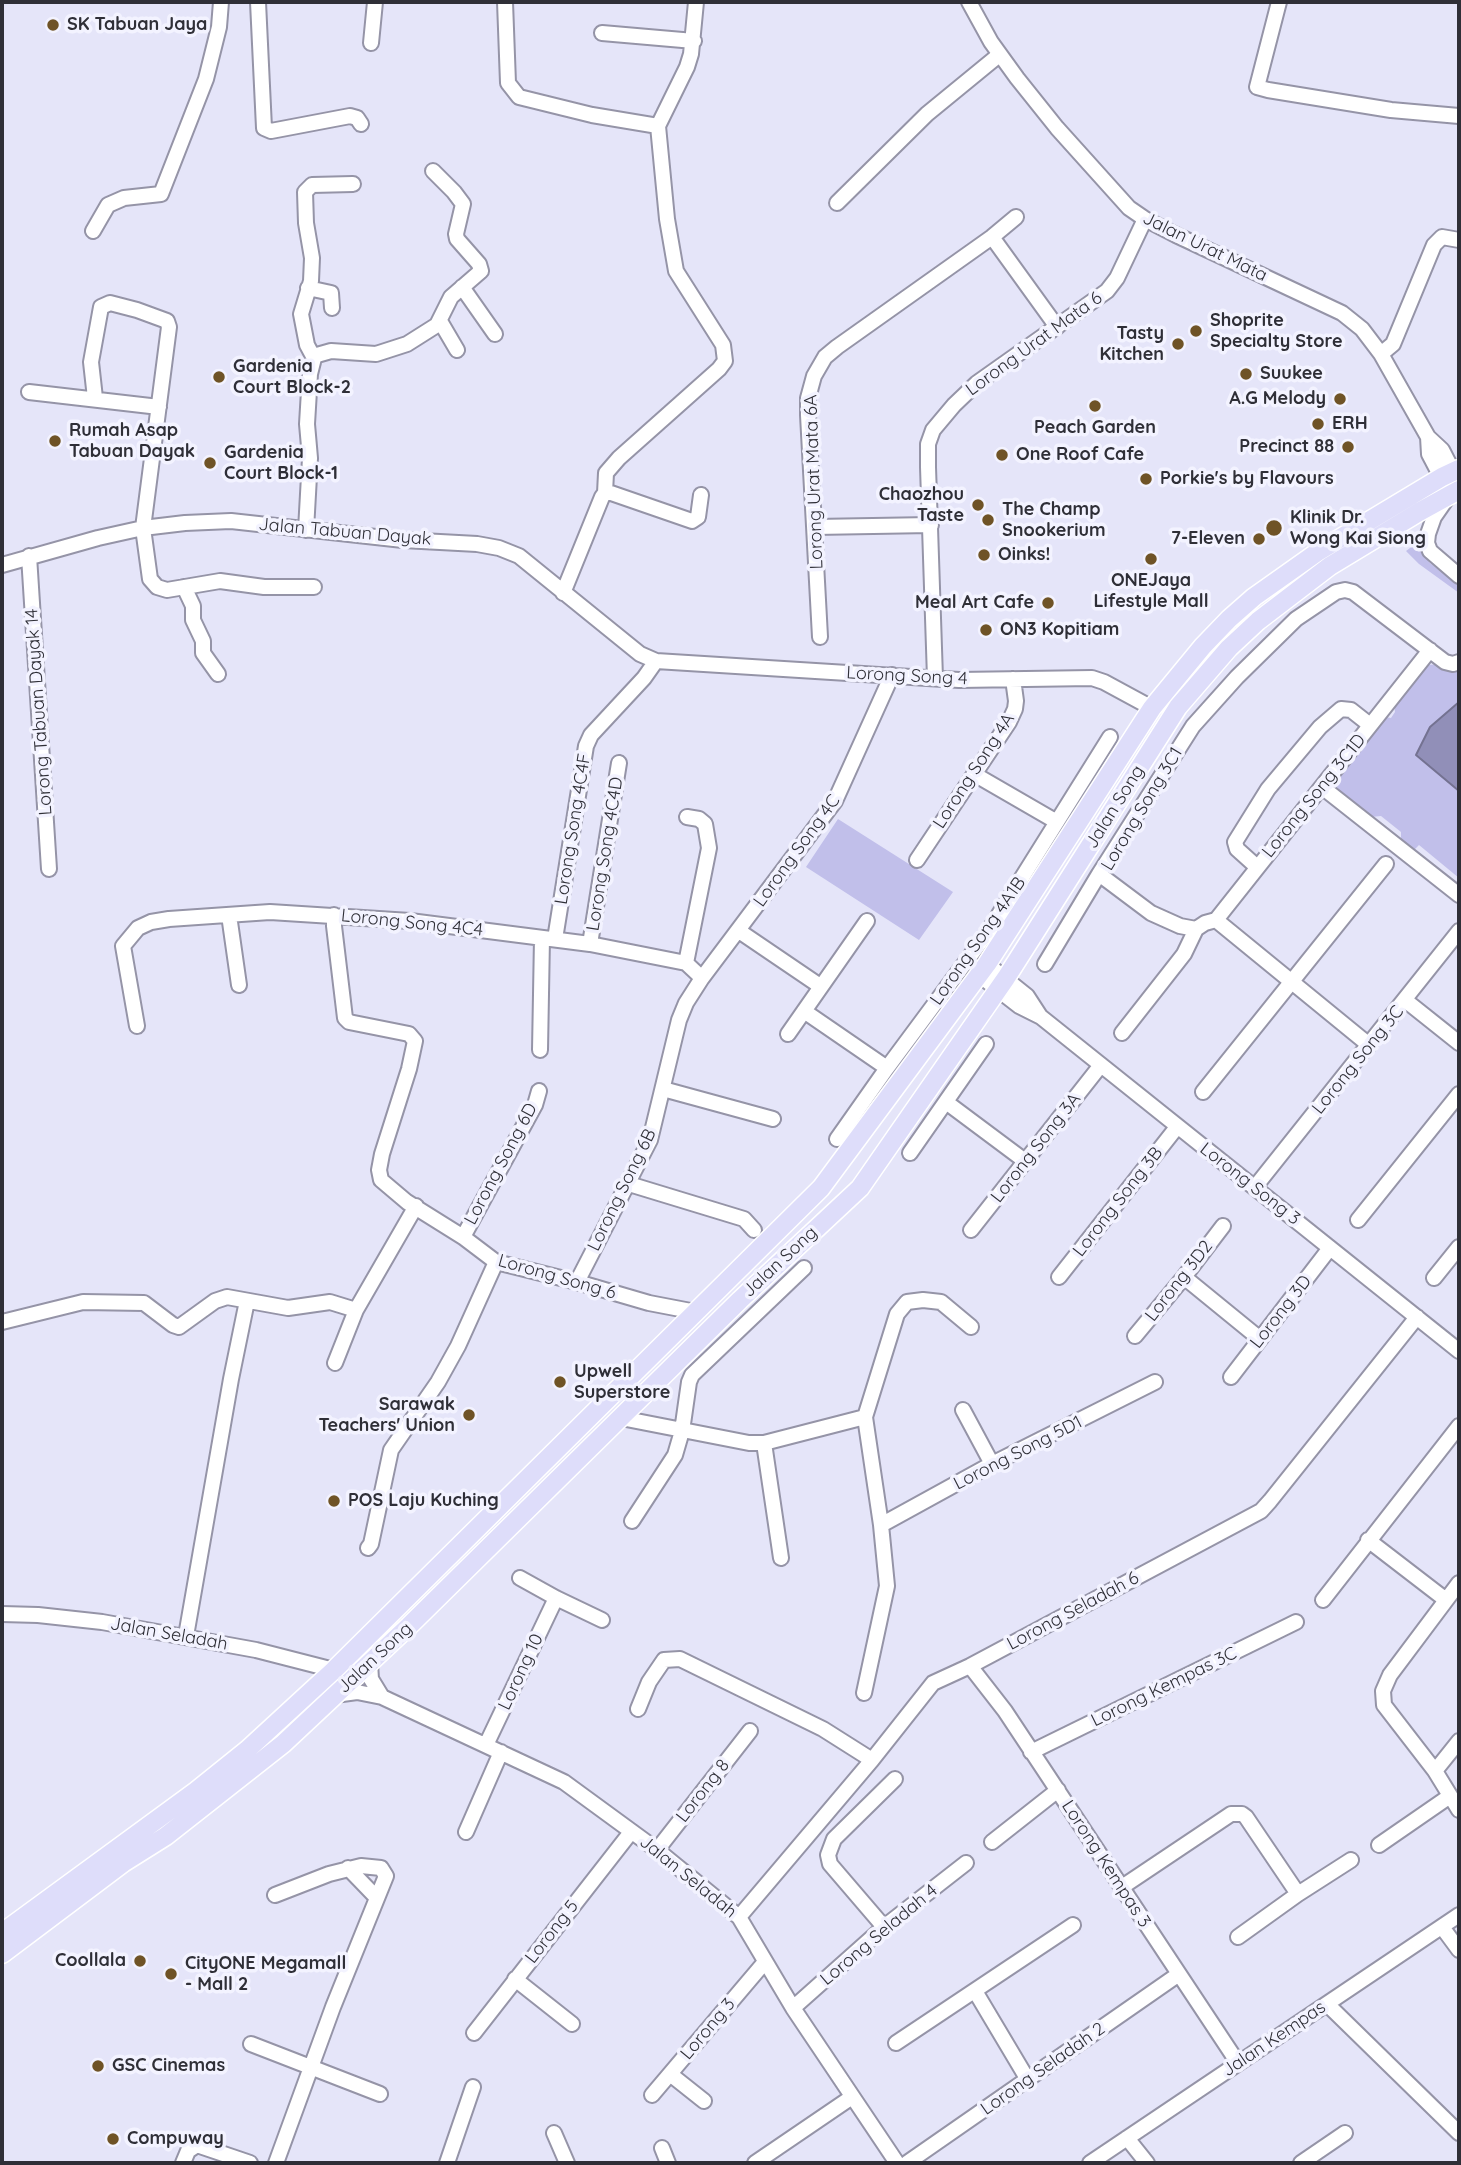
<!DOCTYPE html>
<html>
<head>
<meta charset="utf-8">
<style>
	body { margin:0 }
	#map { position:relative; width:1461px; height:2165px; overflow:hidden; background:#e5e5f9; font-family:Quicksand,sans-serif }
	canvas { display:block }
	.frame { position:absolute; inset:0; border:4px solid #2f2f37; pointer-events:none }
</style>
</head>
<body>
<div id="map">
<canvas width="1461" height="2165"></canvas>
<div class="frame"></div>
</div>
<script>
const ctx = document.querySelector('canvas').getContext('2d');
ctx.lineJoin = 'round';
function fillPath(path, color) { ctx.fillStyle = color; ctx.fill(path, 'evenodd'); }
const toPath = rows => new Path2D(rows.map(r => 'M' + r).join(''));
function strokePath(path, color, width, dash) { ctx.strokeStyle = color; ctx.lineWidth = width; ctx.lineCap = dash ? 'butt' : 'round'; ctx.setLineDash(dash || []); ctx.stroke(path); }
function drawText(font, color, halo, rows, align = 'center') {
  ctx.font = font + ' Quicksand,sans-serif'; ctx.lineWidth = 7; ctx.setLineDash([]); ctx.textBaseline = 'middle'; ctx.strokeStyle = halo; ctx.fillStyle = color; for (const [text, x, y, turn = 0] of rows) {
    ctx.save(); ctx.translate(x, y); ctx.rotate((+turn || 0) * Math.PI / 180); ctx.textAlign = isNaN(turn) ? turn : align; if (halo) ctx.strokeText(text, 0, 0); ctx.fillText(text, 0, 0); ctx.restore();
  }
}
const green = toPath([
	[1418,544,1430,563,1459,585,1459,593,1419,564,1406,551,1414,545,1419,552],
	[1443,664,1459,668,1459,878,1419,845,1413,851,1401,842,1401,832,1381,816,1371,817,1331,785,1385,717,1391,718,1395,712,1394,705,1426,665],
	[838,819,953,892,919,940,806,867]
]);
const water = toPath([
	[1459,702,1459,791,1416,755,1430,727,1459,702]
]);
const minor = toPath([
	[258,2,264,128,271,131,350,116,357,118,361,124],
	[505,2,508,83,519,97,592,115,658,126],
	[969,2,991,42,1017,78,1057,128,1129,208,1145,219,1176,235,1342,313,1362,329,1381,354,1428,437,1442,450,1458,481],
	[1279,2,1257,87,1268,90,1391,110,1459,116],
	[602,33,694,41],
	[371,43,375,2],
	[837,203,927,114,999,55],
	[93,231,108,205,124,198,161,194,206,79,219,27,221,2],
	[992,237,1057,327],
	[462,287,495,334],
	[308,288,331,293,332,308],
	[440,321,457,350],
	[1381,354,1393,344,1434,245,1442,237,1459,240],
	[314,358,307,345,301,314,311,281,312,258,306,223,305,192,312,185,353,184],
	[29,392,159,407],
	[95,398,91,362,101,307,110,303,137,310,167,321,169,327,143,528,150,579,157,587,167,590,220,581,264,587,314,587],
	[1428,437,1429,454,1450,494,1434,517,1428,534,1427,543,1430,551,1459,576],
	[605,493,606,473,619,458,719,369,725,361,723,345,676,271,667,219,658,126,687,67,691,54,696,2],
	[815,527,931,525],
	[306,530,310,458,307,424,310,374,314,358,317,355,331,351,376,354,407,344,437,325,451,297,481,271,479,264,457,239,456,234,463,204,454,192,433,171],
	[29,556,49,869],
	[2,565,98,538,143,528,185,523,231,521,403,540,477,544,499,548,519,556,640,654,656,661,959,680,1092,678,1104,682,1152,708],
	[184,587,193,606,193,620,203,641,203,653,218,674],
	[563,593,602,497,605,493,611,493,692,521,698,517,701,495],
	[820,637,808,415,808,398,814,376,825,357,837,347,992,237,1016,217],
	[935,678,928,467,928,444,933,430,954,405,977,383,1107,291,1117,278,1145,219],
	[974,774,1057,822],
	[1322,787,1459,895],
	[917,860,1009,722,1015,709,1016,701,1013,679],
	[1257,867,1237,849,1235,842,1268,789,1320,727,1341,709,1351,710,1370,725],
	[229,915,239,985],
	[334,915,334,926,345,1018,349,1022,409,1034,415,1041,409,1069,382,1154,379,1170,381,1180,407,1202,463,1237,496,1262,577,1282,649,1303,696,1312],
	[1216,920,1430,650],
	[739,931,820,986],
	[555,939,586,746,591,735,644,678,656,661],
	[590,944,619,763],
	[686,963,709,848,705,824,699,819,687,817],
	[987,964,1027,996,1040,1016],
	[1045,964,1099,874],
	[979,975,1019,1006,1041,1017,1459,1351],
	[1405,1000,1459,1043],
	[804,1011,887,1068],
	[137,1026,123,946,138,928,151,922,169,919,270,912,410,921,590,944,686,963,702,978],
	[1122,1033,1184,954,1196,929],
	[788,1034,867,921],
	[1369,1045,1216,920,1205,923,1196,929,1180,926,1151,913,1099,874,1193,726,1237,677,1296,619,1336,592,1345,590,1353,592,1445,662,1453,664,1459,662],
	[540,1050,542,938],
	[663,1089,773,1119],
	[1203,1092,1386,864],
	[946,1102,1025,1161],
	[837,1139,887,1068,988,932,1110,737],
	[910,1153,986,1044],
	[629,1184,744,1219,754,1230],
	[1255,1187,1459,931],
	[1358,1220,1459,1094],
	[971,1230,1101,1065],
	[463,1237,535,1105,539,1091],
	[1059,1277,1177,1127],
	[1184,1277,1260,1339],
	[1434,1278,1459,1247],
	[577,1282,650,1140,679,1020,686,1003,702,978,835,801,892,675],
	[2,1322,83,1302,144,1303,173,1325,179,1327,215,1301,227,1297,288,1308,330,1302,356,1310],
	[1135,1336,1184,1277,1223,1226],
	[335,1363,356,1310,416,1206],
	[1231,1377,1330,1248],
	[963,1410,992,1464],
	[621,1418,749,1443,764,1443,865,1417],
	[764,1443,781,1558],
	[632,1521,675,1455,682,1431,689,1382,692,1375,804,1268],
	[881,1525,992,1464,1155,1382],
	[1368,1540,1446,1600],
	[368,1548,371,1544,391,1450,438,1382,458,1346,496,1262],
	[520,1578,556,1598,602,1620],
	[1459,1583,1390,1675,1383,1691,1384,1705,1435,1771,1459,1810],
	[1323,1600,1459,1426],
	[2,1614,38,1615,102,1622,256,1650,334,1670],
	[186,1636,231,1379,247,1301],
	[370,1663,371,1679,382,1697],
	[970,1666,1005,1711,1238,2063],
	[864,1693,887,1586,881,1525,865,1417,897,1314,907,1302,923,1300,941,1302,971,1327],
	[335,1695,357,1692,382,1697,564,1782,657,1850,739,1917,793,2008,897,2163],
	[638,1709,649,1682,664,1660,680,1659,823,1729,872,1760],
	[486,1745,556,1598],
	[1031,1752,1296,1622],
	[1435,1771,1459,1741],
	[466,1832,501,1752],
	[992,1842,1058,1790],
	[1379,1845,1450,1796],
	[657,1850,750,1731],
	[348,1868,376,1897],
	[1122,1887,1231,1814,1242,1814,1246,1817,1298,1894,1351,1860],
	[275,1895,329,1874,361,1866,381,1868,386,1876,333,2007,276,2163],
	[739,1917,872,1760,933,1683,970,1666,1261,1511,1270,1501,1417,1317],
	[884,1927,830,1864,828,1855,834,1839,895,1779],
	[1442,1927,1459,1950],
	[1238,1937,1298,1894],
	[515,1979,572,2024],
	[975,1991,1028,2080],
	[1327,2004,1459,2133],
	[793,2008,884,1927,966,1863],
	[474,2033,631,1832],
	[896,2043,1073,1925],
	[251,2044,380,2094],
	[670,2074,704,2101],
	[652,2095,764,1963],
	[554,2133,567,2163],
	[1127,2138,1147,2163],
	[662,2148,668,2163],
	[183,2163,188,2151,197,2145,250,2163],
	[447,2163,473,2087],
	[755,2163,852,2097],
	[907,2163,1179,1974],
	[1090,2163,1459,1915],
	[1301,2163,1345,2133]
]);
const major = toPath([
	[2,1933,196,1791,247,1750,334,1670,821,1188,987,964,1152,708,1203,646,1229,619,1254,597,1319,551,1442,477,1459,469],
	[2,1954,123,1863,166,1836,283,1744,409,1626,740,1300,860,1188,1006,978,1178,707,1229,648,1258,621,1330,566,1419,512,1459,490]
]);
const markers = [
	[53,25,7,"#6f5326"],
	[1196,331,7,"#6f5326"],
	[1178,344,7,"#6f5326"],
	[1246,374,7,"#6f5326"],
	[219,377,7,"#6f5326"],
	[1340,399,7,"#6f5326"],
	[1095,406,7,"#6f5326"],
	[1318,424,7,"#6f5326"],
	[55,441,7,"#6f5326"],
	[1348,447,7,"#6f5326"],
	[1002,455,7,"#6f5326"],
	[210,463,7,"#6f5326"],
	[1146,479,7,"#6f5326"],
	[978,505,7,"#6f5326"],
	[988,520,7,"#6f5326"],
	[1274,528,9,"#6f5326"],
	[1259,539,7,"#6f5326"],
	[984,555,7,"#6f5326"],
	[1151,559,7,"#6f5326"],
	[1048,603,7,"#6f5326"],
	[986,630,7,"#6f5326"],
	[560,1382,7,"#6f5326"],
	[469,1415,7,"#6f5326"],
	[334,1501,7,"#6f5326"],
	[140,1961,7,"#6f5326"],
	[171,1974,7,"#6f5326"],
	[98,2066,7,"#6f5326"],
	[113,2139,7,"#6f5326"]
];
const poiNames = [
	["SK Tabuan Jaya",67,25],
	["Shoprite",1210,321],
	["Specialty Store",1210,342],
	["Tasty",1164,334,"right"],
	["Kitchen",1164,355,"right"],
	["Gardenia",233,367],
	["Court Block-2",233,388],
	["Suukee",1260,374],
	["A.G Melody",1326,399,"right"],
	["ERH",1332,424],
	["Peach Garden",1095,428,"center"],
	["Rumah Asap",69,431],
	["Tabuan Dayak",69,452],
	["Precinct 88",1334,447,"right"],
	["Gardenia",224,453],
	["Court Block-1",224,474],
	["One Roof Cafe",1016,455],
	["Porkie's by Flavours",1160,479],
	["Chaozhou",964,495,"right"],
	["Taste",964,516,"right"],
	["The Champ",1002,510],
	["Snookerium",1002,531],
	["Klinik Dr.",1290,518],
	["Wong Kai Siong",1290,539],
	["7-Eleven",1245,539,"right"],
	["Oinks!",998,555],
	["ONEJaya",1151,581,"center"],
	["Lifestyle Mall",1151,602,"center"],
	["Meal Art Cafe",1034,603,"right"],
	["ON3 Kopitiam",1000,630],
	["Upwell",574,1372],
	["Superstore",574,1393],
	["Sarawak",455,1405,"right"],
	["Teachers' Union",455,1426,"right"],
	["POS Laju Kuching",348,1501],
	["Coollala",126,1961,"right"],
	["CityONE Megamall",185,1964],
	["- Mall 2",185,1985],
	["GSC Cinemas",112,2066],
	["Compuway",127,2139]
];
const streetNames = [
	["Jalan Urat Mata",1205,247,26],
	["Lorong Urat Mata 6",1034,344,-36],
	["Lorong Urat Mata 6A",814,482,-92],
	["Jalan Tabuan Dayak",345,532,5],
	["Lorong Song 4",907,676,3],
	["Lorong Tabuan Dayak 14",39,712,-94],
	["Lorong Song 4A",974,771,-57],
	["Lorong Song 3C1D",1314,796,-51],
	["Jalan Song",1115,807,-58],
	["Lorong Song 3C1",1142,809,-59],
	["Lorong Song 4C4F",573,829,-81],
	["Lorong Song 4C",797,851,-54],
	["Lorong Song 4C4D",605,854,-81],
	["Lorong Song 4C4",412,923,6],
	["Lorong Song 4A1B",978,941,-55],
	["Lorong Song 3C",1358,1060,-51],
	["Lorong Song 3A",1036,1148,-52],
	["Lorong Song 6D",501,1164,-62],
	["Lorong Song 3",1250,1184,38],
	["Lorong Song 6B",622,1190,-64],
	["Lorong Song 3B",1118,1202,-52],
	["Jalan Song",780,1262,-43],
	["Lorong Song 6",557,1277,16],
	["Lorong 3D2",1179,1281,-52],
	["Lorong 3D",1281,1312,-52],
	["Lorong Song 5D1",1018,1453,-27],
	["Lorong Seladah 6",1073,1611,-28],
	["Jalan Seladah",169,1634,10],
	["Jalan Song",375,1658,-43],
	["Lorong 10",521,1672,-65],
	["Lorong Kempas 3C",1164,1687,-26],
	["Lorong 8",703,1791,-52],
	["Lorong Kempas 3",1106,1864,57],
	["Jalan Seladah",688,1877,39],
	["Lorong 5",552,1932,-52],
	["Lorong Seladah 4",879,1935,-40],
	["Lorong 3",708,2029,-50],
	["Jalan Kempas",1274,2039,-34],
	["Lorong Seladah 2",1043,2069,-35]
];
fillPath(green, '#c1bfea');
fillPath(water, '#918fb8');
strokePath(water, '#747291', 2);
strokePath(minor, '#9594a7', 18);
strokePath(major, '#fff', 21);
strokePath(minor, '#fff', 14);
strokePath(major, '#deddfa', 18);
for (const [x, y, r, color] of markers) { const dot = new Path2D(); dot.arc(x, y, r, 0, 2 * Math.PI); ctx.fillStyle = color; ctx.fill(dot); strokePath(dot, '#f3f3ff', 2.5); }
drawText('bold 18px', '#2f2f37', '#f3f3ff', poiNames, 'left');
drawText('18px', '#2f2f37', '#f3f3ff', streetNames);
</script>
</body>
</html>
